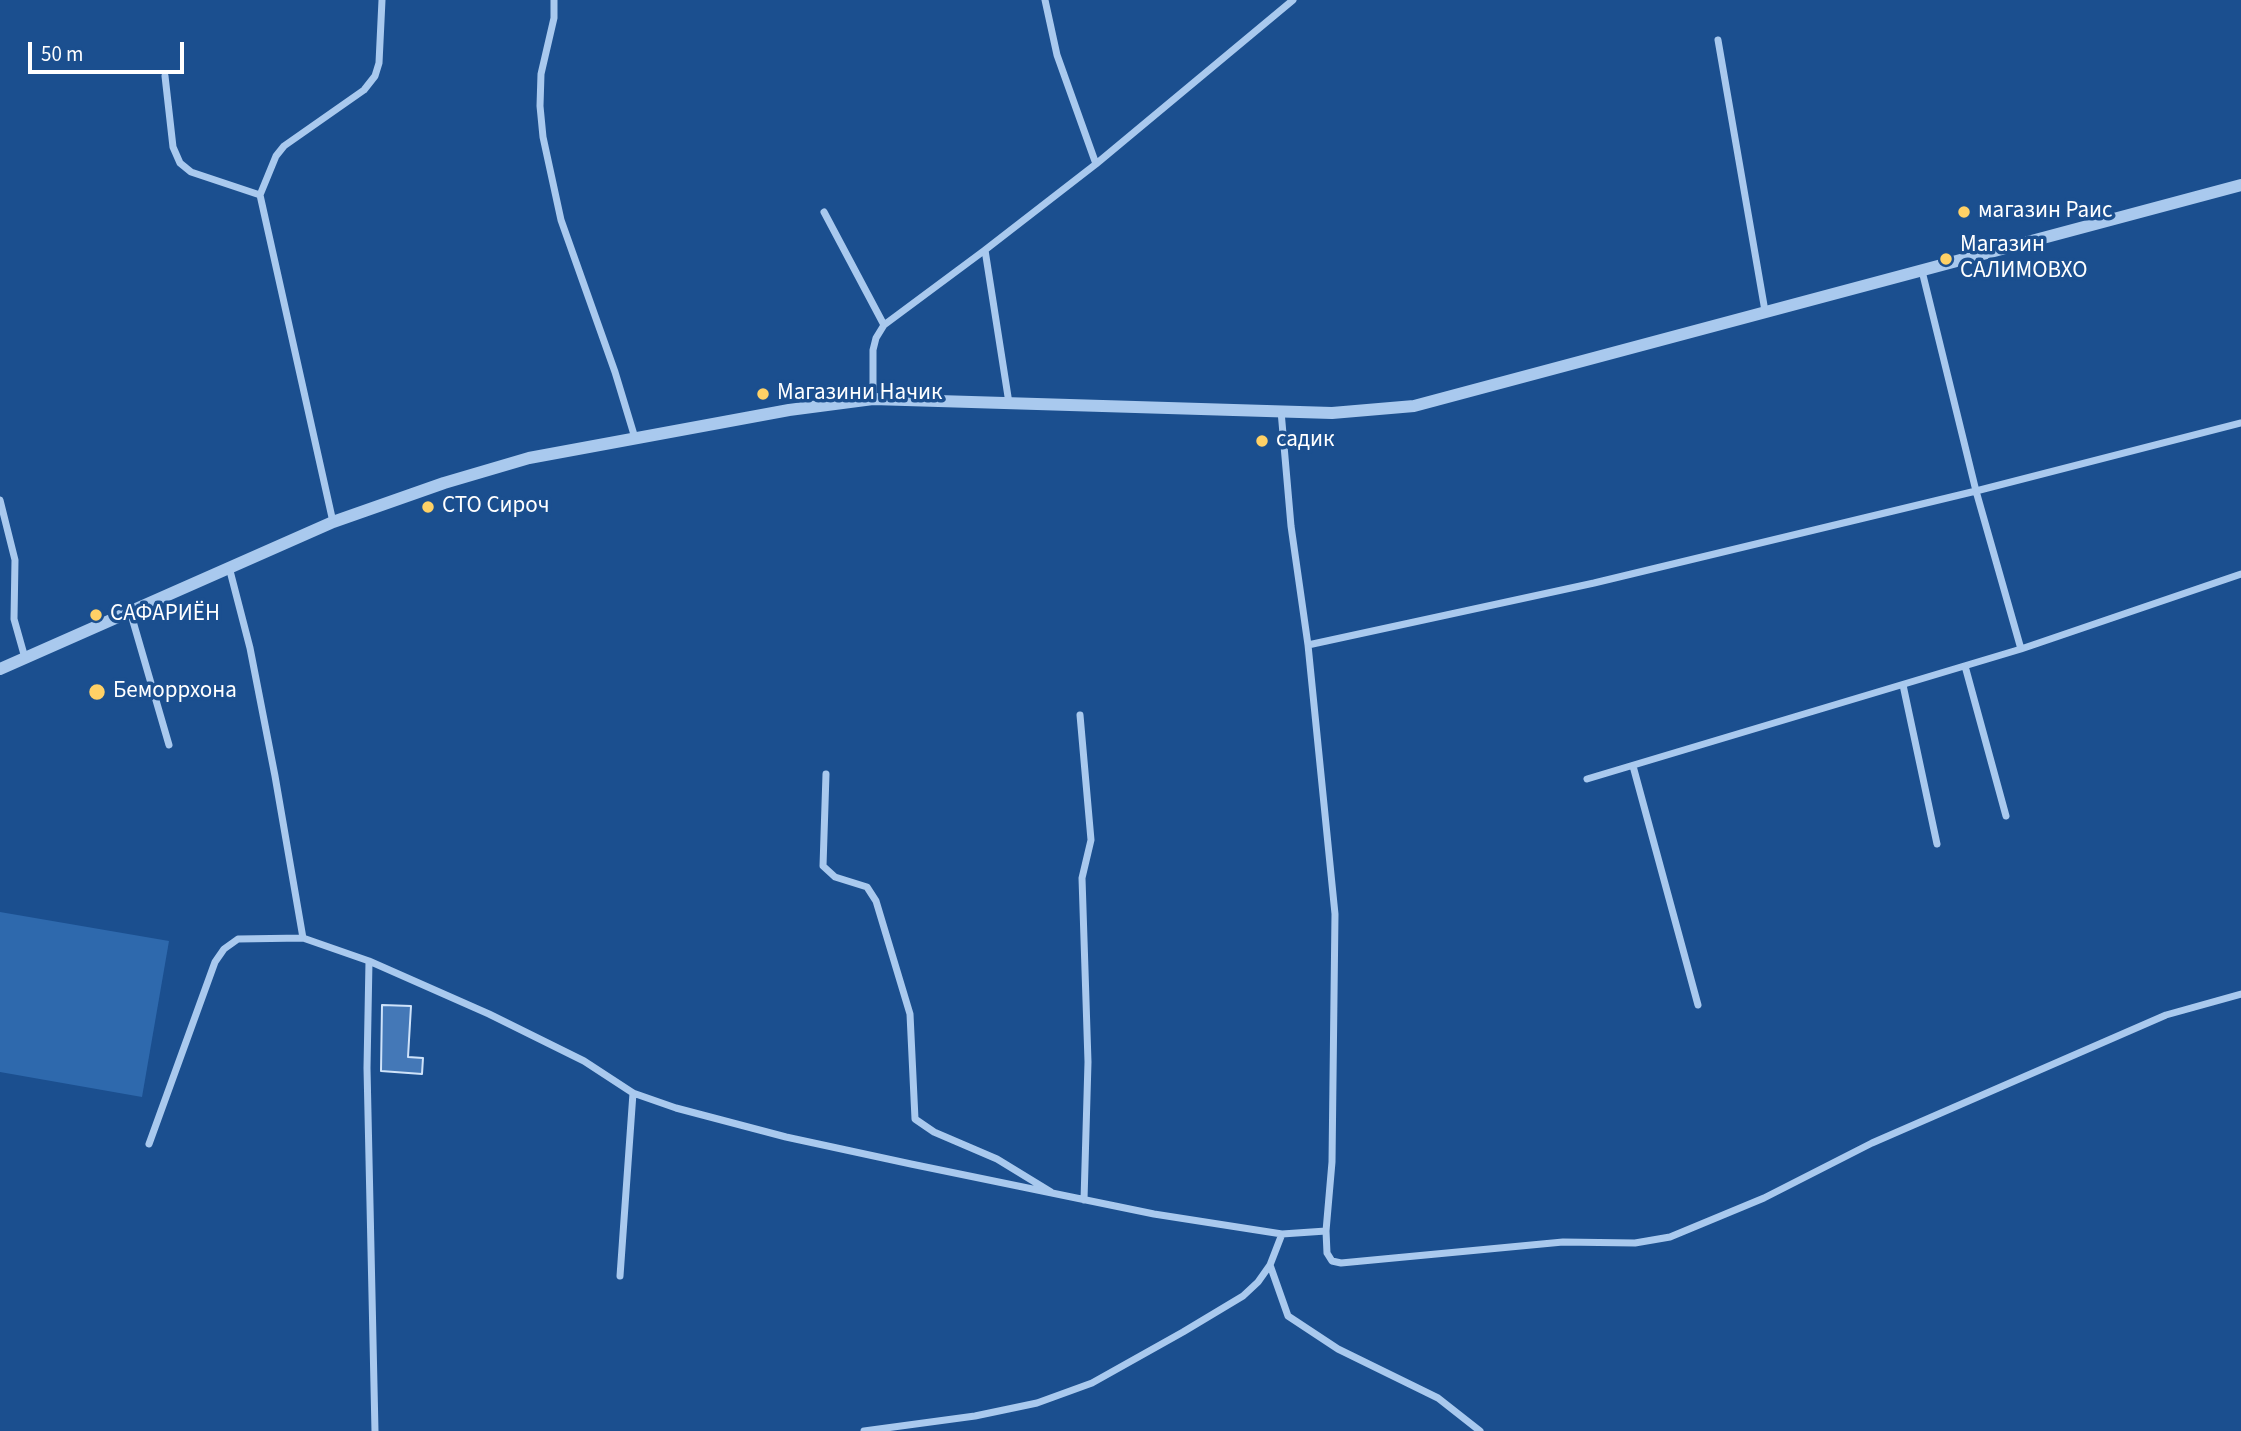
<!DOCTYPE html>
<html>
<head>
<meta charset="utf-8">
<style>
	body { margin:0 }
	#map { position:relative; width:2241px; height:1431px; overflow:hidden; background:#1b4f8f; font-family:"Source Sans 3",sans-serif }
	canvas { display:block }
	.scale { position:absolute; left:28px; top:42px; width:156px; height:32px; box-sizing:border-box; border:4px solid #fff; border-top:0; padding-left:9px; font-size:21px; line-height:24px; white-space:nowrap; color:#fff; -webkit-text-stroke:5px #1b4f8f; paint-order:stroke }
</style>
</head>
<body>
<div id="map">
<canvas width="2241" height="1431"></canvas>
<div class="scale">50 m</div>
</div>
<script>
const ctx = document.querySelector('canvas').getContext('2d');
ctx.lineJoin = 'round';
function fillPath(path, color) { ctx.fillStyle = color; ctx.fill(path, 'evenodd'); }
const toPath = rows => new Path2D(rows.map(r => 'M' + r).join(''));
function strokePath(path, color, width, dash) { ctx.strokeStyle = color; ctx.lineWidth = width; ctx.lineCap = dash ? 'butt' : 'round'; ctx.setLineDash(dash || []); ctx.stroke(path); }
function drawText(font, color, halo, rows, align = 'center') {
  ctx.font = font + ' "Source Sans 3",sans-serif'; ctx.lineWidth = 7; ctx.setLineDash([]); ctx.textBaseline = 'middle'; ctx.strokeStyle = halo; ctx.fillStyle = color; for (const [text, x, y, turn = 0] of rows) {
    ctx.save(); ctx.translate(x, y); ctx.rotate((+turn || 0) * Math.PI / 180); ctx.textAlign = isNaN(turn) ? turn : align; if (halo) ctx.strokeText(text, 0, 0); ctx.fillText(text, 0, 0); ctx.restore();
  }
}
const green = toPath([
	[0,912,169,941,142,1097,0,1072]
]);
const building = toPath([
	[382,1005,411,1006,408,1057,423,1058,422,1074,381,1071,382,1005]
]);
const minor = toPath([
	[554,0,554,18,541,74,540,106,543,137,561,220,615,372,635,438],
	[1045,0,1057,55,1096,164],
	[1718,40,1765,311],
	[165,76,173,147,180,163,191,172,260,195],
	[824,212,884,325],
	[1922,271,1976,491,2021,649],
	[873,399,873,350,876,338,884,325,985,250],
	[1009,403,985,250,1096,164,1293,0],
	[1281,411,1291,526,1308,645,1335,914,1332,1162,1326,1231,1327,1253,1332,1261,1341,1263,1563,1242,1635,1243,1670,1237,1764,1198,1872,1143,2166,1015,2241,994],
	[0,500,15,560,14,619,25,658],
	[333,522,260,195,276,156,284,146,364,90,375,76,379,63,382,0],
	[229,567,250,648,275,776,303,938,369,961,489,1014,584,1061,633,1093,676,1108,786,1137,911,1164,1154,1214,1282,1234,1326,1231],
	[130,611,169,745],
	[1308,645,1594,583,1976,491,2241,423],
	[1965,666,2006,816],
	[1903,685,1937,844],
	[1080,715,1091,840,1082,878,1088,1062,1084,1200],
	[1633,766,1698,1005],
	[826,774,823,866,835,877,867,887,876,901,910,1014,915,1119,934,1132,997,1159,1051,1192],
	[1587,779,2021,649,2241,574],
	[369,961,367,1068,375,1431],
	[149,1144,215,962,224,949,238,939,303,938],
	[1270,1265,1288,1316,1338,1349,1438,1398,1480,1431],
	[620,1276,633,1093],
	[864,1431,975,1416,1037,1403,1092,1383,1183,1332,1243,1296,1258,1282,1270,1265,1282,1234]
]);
const tertiary = toPath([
	[0,669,333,522,444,483,529,458,789,410,873,399,1332,413,1414,406,2241,185]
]);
const markers = [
	[1964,212,7,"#ffd166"],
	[1946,259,7,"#ffd166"],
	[763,394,7,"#ffd166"],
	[1262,441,7,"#ffd166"],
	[428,507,7,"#ffd166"],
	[96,615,7,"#ffd166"],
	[97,692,9,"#ffd166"]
];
const poiNames = [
	["магазин Раис",1978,212],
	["Магазин",1960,246],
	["САЛИМОВХО",1960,272],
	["Магазини Начик",777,394],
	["садик",1276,441],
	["СТО Сироч",442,507],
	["САФАРИЁН",110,615],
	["Беморрхона",113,692]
];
fillPath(green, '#2e69ad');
fillPath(building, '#4478b7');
strokePath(building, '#cfe3fa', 2);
strokePath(minor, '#a9c9ee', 7);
strokePath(tertiary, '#a9c9ee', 12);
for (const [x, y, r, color] of markers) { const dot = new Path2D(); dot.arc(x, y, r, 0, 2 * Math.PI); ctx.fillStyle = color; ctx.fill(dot); strokePath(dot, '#1b4f8f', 2.5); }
drawText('23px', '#fff', '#1b4f8f', poiNames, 'left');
</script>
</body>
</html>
